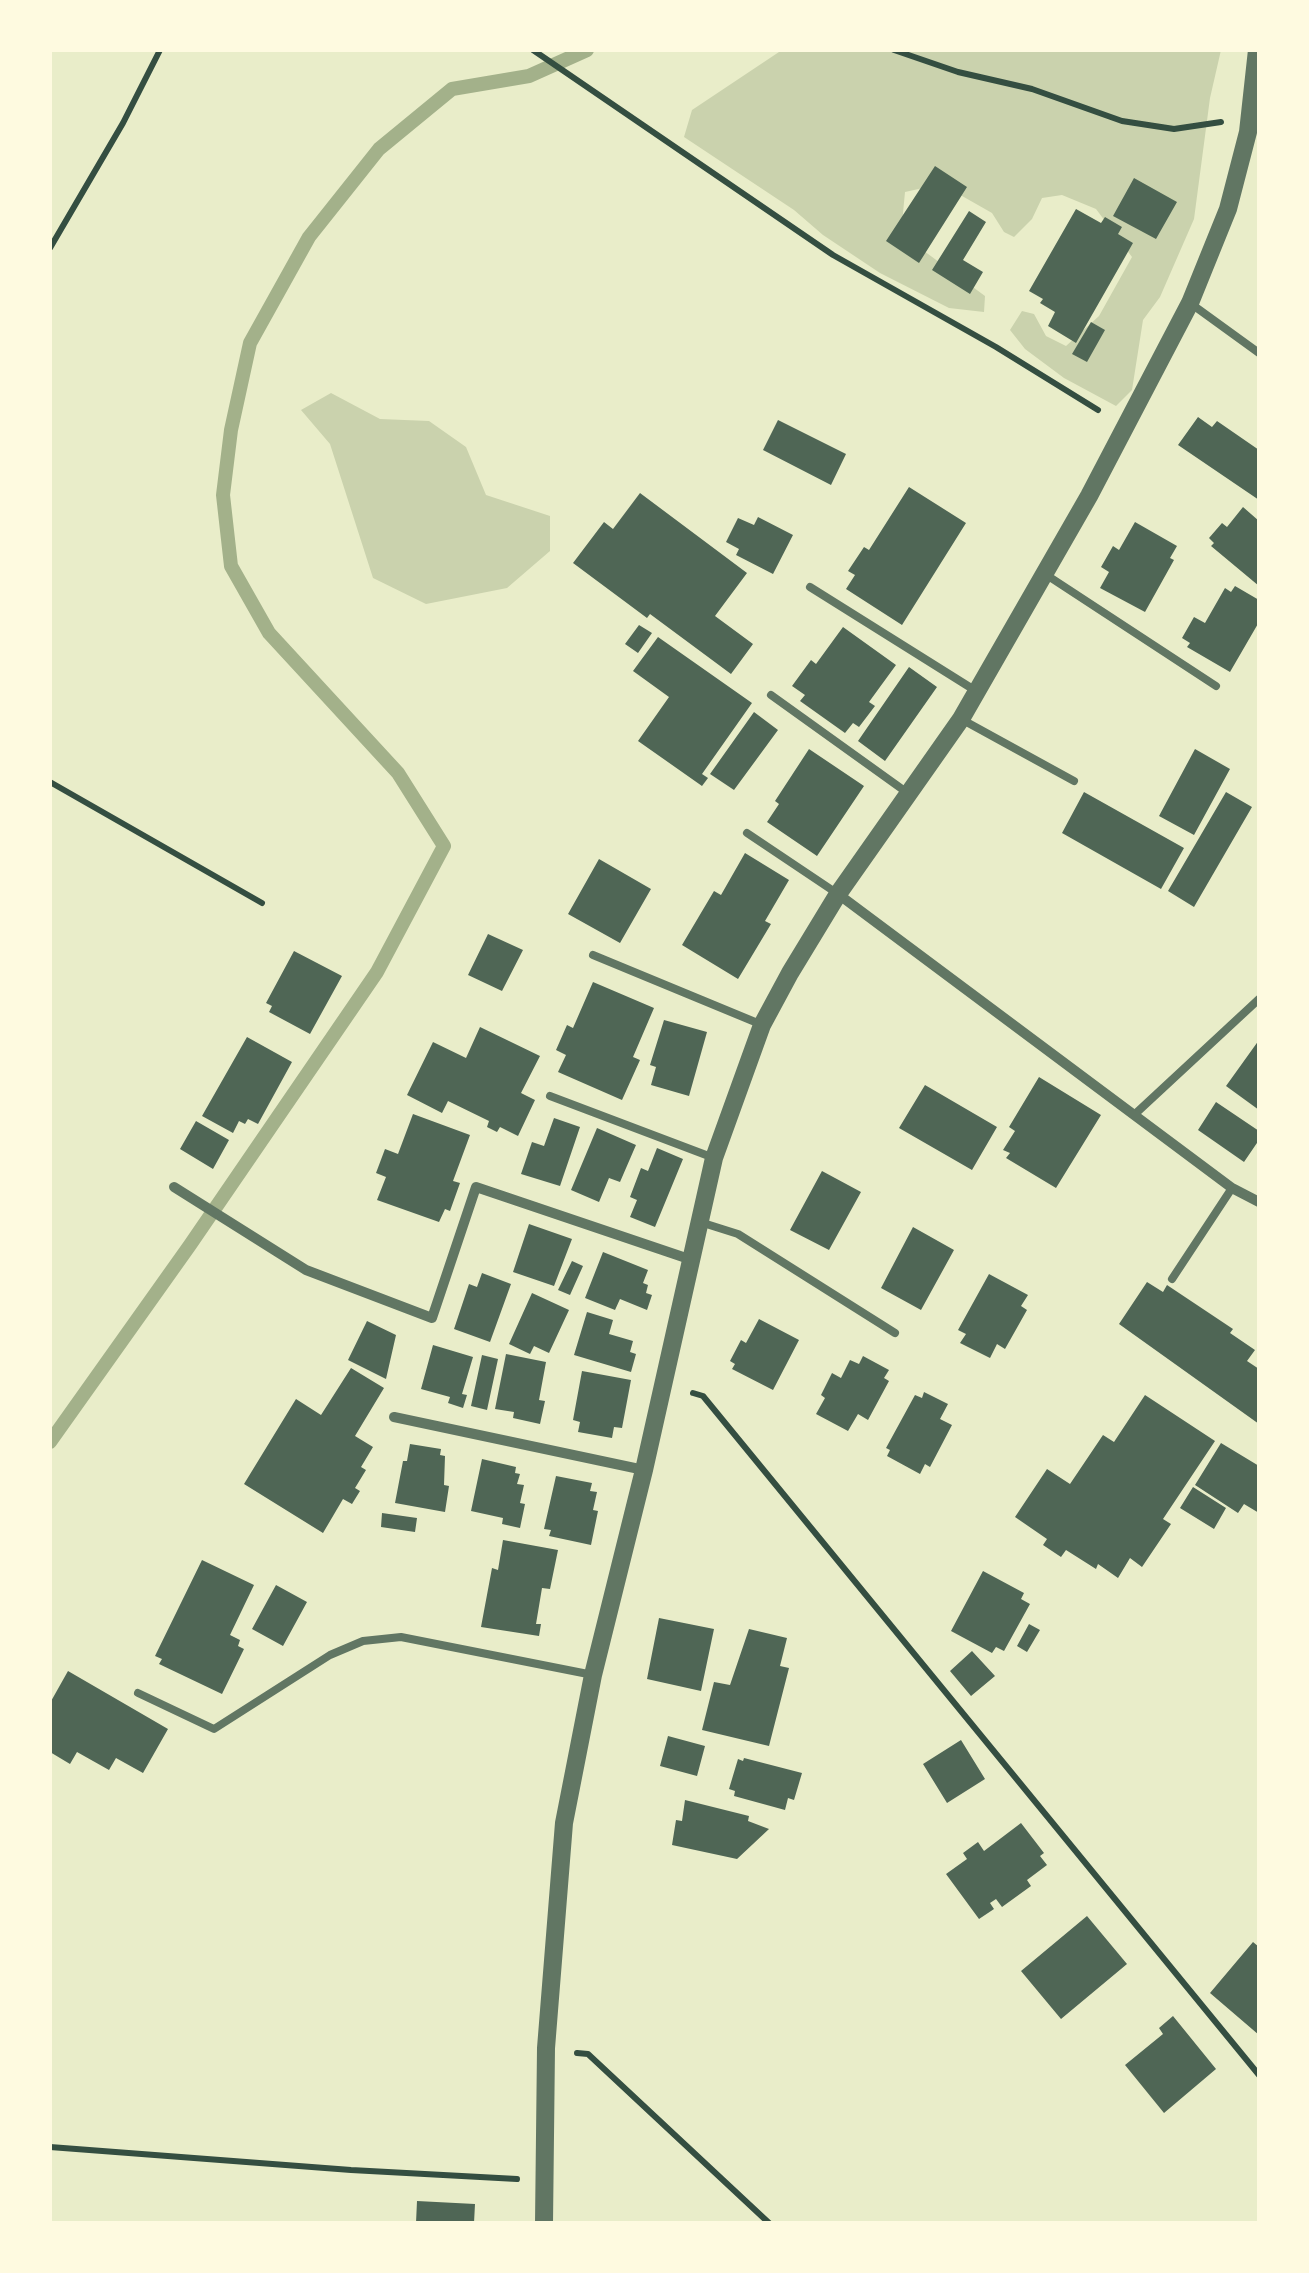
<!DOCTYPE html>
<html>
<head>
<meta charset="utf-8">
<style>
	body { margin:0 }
	#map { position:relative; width:1309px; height:2273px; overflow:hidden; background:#e9edc9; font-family:Commissioner,sans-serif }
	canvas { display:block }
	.frame { position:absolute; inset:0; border:52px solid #fefae0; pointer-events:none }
</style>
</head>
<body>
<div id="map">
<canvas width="1309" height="2273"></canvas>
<div class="frame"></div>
</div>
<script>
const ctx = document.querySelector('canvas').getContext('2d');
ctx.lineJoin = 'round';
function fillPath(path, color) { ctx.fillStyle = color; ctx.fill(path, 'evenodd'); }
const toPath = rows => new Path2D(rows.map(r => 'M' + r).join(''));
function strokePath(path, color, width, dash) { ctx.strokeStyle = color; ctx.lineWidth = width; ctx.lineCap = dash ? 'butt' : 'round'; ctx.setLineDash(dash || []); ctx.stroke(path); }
const green = toPath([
	[782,50,1221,50,1210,98,1194,219,1160,297,1143,320,1132,390,1116,406,1064,378,1025,349,1010,330,1022,311,1034,314,1046,336,1066,346,1099,316,1132,257,1096,209,1062,195,1042,198,1032,219,1014,237,1004,232,992,213,941,184,905,192,901,234,985,296,984,312,949,308,880,273,823,235,794,210,684,137,692,110],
	[331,393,380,419,429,421,466,447,486,495,550,516,550,551,507,588,426,604,373,578,330,444,301,410]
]);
const stream = toPath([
	[50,1442,190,1245,377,972,444,846,398,773,269,633,231,566,223,495,231,430,250,343,309,237,379,149,452,89,529,76,587,50]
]);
const building = toPath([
	[935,166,967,187,919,263,886,241],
	[1134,178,1177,202,1156,239,1113,216],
	[1076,209,1101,223,1105,217,1122,227,1118,234,1133,243,1076,343,1048,326,1055,312,1040,303,1043,299,1029,291],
	[969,211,986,222,963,260,983,272,970,294,932,270],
	[1091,322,1105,330,1087,362,1072,354],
	[1198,417,1212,427,1217,421,1259,450,1259,500,1178,445],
	[778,420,846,454,831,485,763,450],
	[909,487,966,523,902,625,846,589,855,575,848,571,864,547,869,550],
	[640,493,747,573,715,616,753,644,731,674,650,614,647,618,573,563,604,522,613,529],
	[1243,507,1259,521,1259,586,1211,546,1214,543,1209,538,1222,523,1227,527],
	[758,517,793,535,773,574,736,555,739,549,726,542,738,518,754,525],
	[1135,522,1177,546,1170,558,1174,560,1145,612,1100,588,1109,572,1101,567,1113,546,1119,550],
	[1235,586,1259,600,1259,622,1230,672,1187,647,1190,643,1182,638,1194,617,1205,623,1225,588,1231,592],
	[639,625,652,633,638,653,625,644],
	[843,627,896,665,869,702,875,706,859,727,853,723,845,733,800,701,805,695,792,686,811,660,816,664],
	[658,637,752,703,702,774,708,778,702,786,638,741,669,697,633,671],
	[909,667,937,687,885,761,858,741],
	[754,712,778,730,734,790,710,774],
	[809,749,864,786,817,856,767,822,779,804,775,801],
	[1195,749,1230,769,1194,835,1159,816],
	[1084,792,1184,848,1161,889,1062,833],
	[1226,792,1252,807,1194,907,1168,891],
	[745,853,789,880,765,921,771,924,738,979,682,945,714,891,721,895],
	[599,859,651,889,620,943,568,914],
	[488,934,523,950,502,991,468,975],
	[294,951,342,976,310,1034,269,1012,272,1006,266,1003],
	[593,982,654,1008,633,1057,640,1060,622,1100,558,1072,566,1055,556,1050,567,1025,573,1028],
	[664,1020,707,1032,689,1096,651,1085,656,1067,650,1065],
	[480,1027,540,1056,521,1093,535,1100,518,1136,500,1127,497,1132,487,1127,489,1121,448,1101,442,1113,407,1095,433,1042,466,1058],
	[247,1037,292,1062,258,1124,248,1119,245,1124,239,1121,233,1133,202,1116],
	[1259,1040,1259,1110,1226,1086],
	[1039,1077,1101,1115,1056,1188,1006,1158,1010,1153,1003,1150,1015,1131,1009,1127],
	[925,1085,997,1127,972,1170,899,1128],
	[1216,1102,1259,1131,1259,1140,1244,1162,1198,1130],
	[413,1114,470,1135,453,1181,460,1183,450,1211,445,1209,439,1222,377,1200,386,1177,376,1173,385,1149,398,1154],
	[554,1118,580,1127,560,1186,521,1174,532,1142,544,1146],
	[196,1121,229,1140,213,1169,180,1149],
	[597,1128,636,1145,620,1182,609,1178,599,1202,571,1190],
	[657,1148,683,1159,655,1227,630,1217,637,1200,630,1197,641,1168,648,1171],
	[822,1171,861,1192,829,1250,790,1230],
	[529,1224,572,1239,554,1286,513,1272],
	[913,1227,954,1250,921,1310,881,1288],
	[603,1252,648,1270,643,1283,648,1285,646,1293,652,1295,647,1310,620,1299,615,1310,585,1298],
	[572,1261,583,1266,570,1295,558,1290],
	[482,1273,511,1284,490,1342,454,1329,469,1284,477,1287],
	[989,1274,1028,1295,1021,1306,1027,1310,1005,1349,997,1344,990,1358,960,1343,966,1334,958,1330],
	[1147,1282,1163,1292,1167,1285,1233,1329,1230,1333,1255,1350,1247,1361,1259,1369,1259,1424,1119,1324],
	[532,1293,569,1310,549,1353,534,1346,530,1354,509,1344],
	[587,1312,613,1320,609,1334,633,1341,630,1352,636,1354,631,1372,574,1355],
	[759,1319,799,1340,773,1390,732,1369,735,1364,730,1361,741,1340,746,1343],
	[367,1321,396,1335,386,1379,348,1360],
	[433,1345,473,1357,462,1394,467,1395,463,1408,448,1403,450,1397,421,1389],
	[506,1354,546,1362,539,1400,545,1401,540,1424,513,1418,514,1412,495,1409],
	[482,1355,498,1359,487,1410,471,1406],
	[863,1356,889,1370,884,1378,889,1381,868,1420,858,1414,848,1431,816,1414,825,1398,821,1395,832,1373,841,1378,850,1360,859,1364],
	[351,1368,384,1388,355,1436,373,1447,361,1467,366,1470,355,1488,360,1491,352,1504,343,1499,323,1533,244,1484,296,1399,321,1415],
	[582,1371,631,1380,622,1428,614,1427,612,1438,578,1432,580,1422,573,1420],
	[924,1392,948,1404,940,1419,952,1425,930,1467,925,1464,920,1474,887,1456,890,1450,886,1448,915,1395,922,1398],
	[1145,1395,1215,1441,1163,1519,1171,1524,1142,1567,1130,1558,1118,1578,1098,1564,1096,1569,1066,1550,1061,1557,1043,1545,1047,1539,1015,1517,1047,1469,1070,1484,1103,1435,1114,1442],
	[1221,1443,1259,1466,1259,1513,1244,1504,1238,1513,1195,1485],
	[410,1444,441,1449,440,1455,445,1456,444,1485,449,1486,445,1512,395,1503,403,1461,407,1461],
	[482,1459,516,1467,515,1473,520,1474,517,1484,524,1485,520,1503,525,1504,520,1528,502,1524,503,1518,471,1511],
	[556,1476,592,1483,590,1491,597,1492,593,1510,598,1511,591,1545,549,1536,551,1530,544,1529],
	[1193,1487,1226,1508,1214,1529,1180,1508],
	[382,1513,417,1518,415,1532,381,1527],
	[503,1540,558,1550,550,1589,542,1588,536,1624,541,1624,539,1636,481,1627,492,1568,498,1570],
	[202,1560,254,1585,230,1635,240,1640,238,1646,244,1649,222,1694,159,1664,162,1659,155,1656],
	[983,1571,1024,1593,1021,1599,1030,1604,1004,1651,996,1647,992,1653,951,1631],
	[276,1585,307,1602,283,1646,252,1629],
	[659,1618,714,1629,701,1691,647,1679],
	[1029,1624,1040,1630,1027,1652,1017,1646],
	[749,1629,787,1638,780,1666,789,1668,769,1746,702,1730,714,1682,730,1685],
	[972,1651,995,1676,971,1696,950,1671],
	[68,1671,168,1729,143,1773,116,1758,109,1770,77,1752,70,1764,50,1752,50,1703],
	[668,1736,705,1746,697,1776,660,1766],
	[961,1740,985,1779,947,1803,923,1764],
	[744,1758,802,1773,794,1800,788,1798,785,1810,734,1796,735,1791,729,1789,738,1759,743,1761],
	[685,1800,749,1816,748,1821,769,1829,737,1859,672,1845,676,1820,682,1821],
	[1021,1823,1044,1853,1040,1856,1047,1865,1027,1880,1031,1886,1002,1907,996,1899,990,1903,994,1909,979,1919,946,1874,967,1859,963,1853,978,1842,984,1851],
	[1087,1916,1127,1964,1061,2019,1021,1971],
	[1253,1942,1259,1947,1259,2035,1210,1993],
	[1173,2016,1216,2069,1164,2113,1125,2065,1163,2034,1159,2028],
	[417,2201,475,2204,474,2223,416,2223]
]);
const path = toPath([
	[533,50,833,255,996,347,1098,410],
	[894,50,958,72,1032,89,1122,121,1174,129,1221,122],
	[50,248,123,123,160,50],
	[50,782,262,903],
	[693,1393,703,1396,1259,2075],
	[577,2053,588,2054,769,2223],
	[50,2147,351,2170,517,2179]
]);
const service = toPath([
	[1190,303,1259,353],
	[1045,574,1216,686],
	[810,587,976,691],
	[771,695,909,794],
	[961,719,1074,781],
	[747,833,838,894],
	[593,955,760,1024],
	[550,1096,714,1158],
	[1134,1115,1259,999],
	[700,1222,738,1234,895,1333],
	[1172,1279,1232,1188],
	[138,1693,214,1729,330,1655,363,1641,401,1637,593,1675]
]);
const minor = toPath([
	[838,894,1232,1188,1259,1202],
	[174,1187,306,1270,432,1318,476,1187,689,1259],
	[394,1417,644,1470]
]);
const tertiary = toPath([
	[544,2223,546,2048,564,1823,593,1675,644,1470,714,1158,762,1025,790,973,838,894,961,719,1089,496,1190,303,1228,209,1248,132,1257,50]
]);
fillPath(green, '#cad2ad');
strokePath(stream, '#a3b18a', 14);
fillPath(building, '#4f6655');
strokePath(path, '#344e41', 6);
strokePath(service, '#617663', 8);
strokePath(minor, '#617663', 10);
strokePath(tertiary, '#617663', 18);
</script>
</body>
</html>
